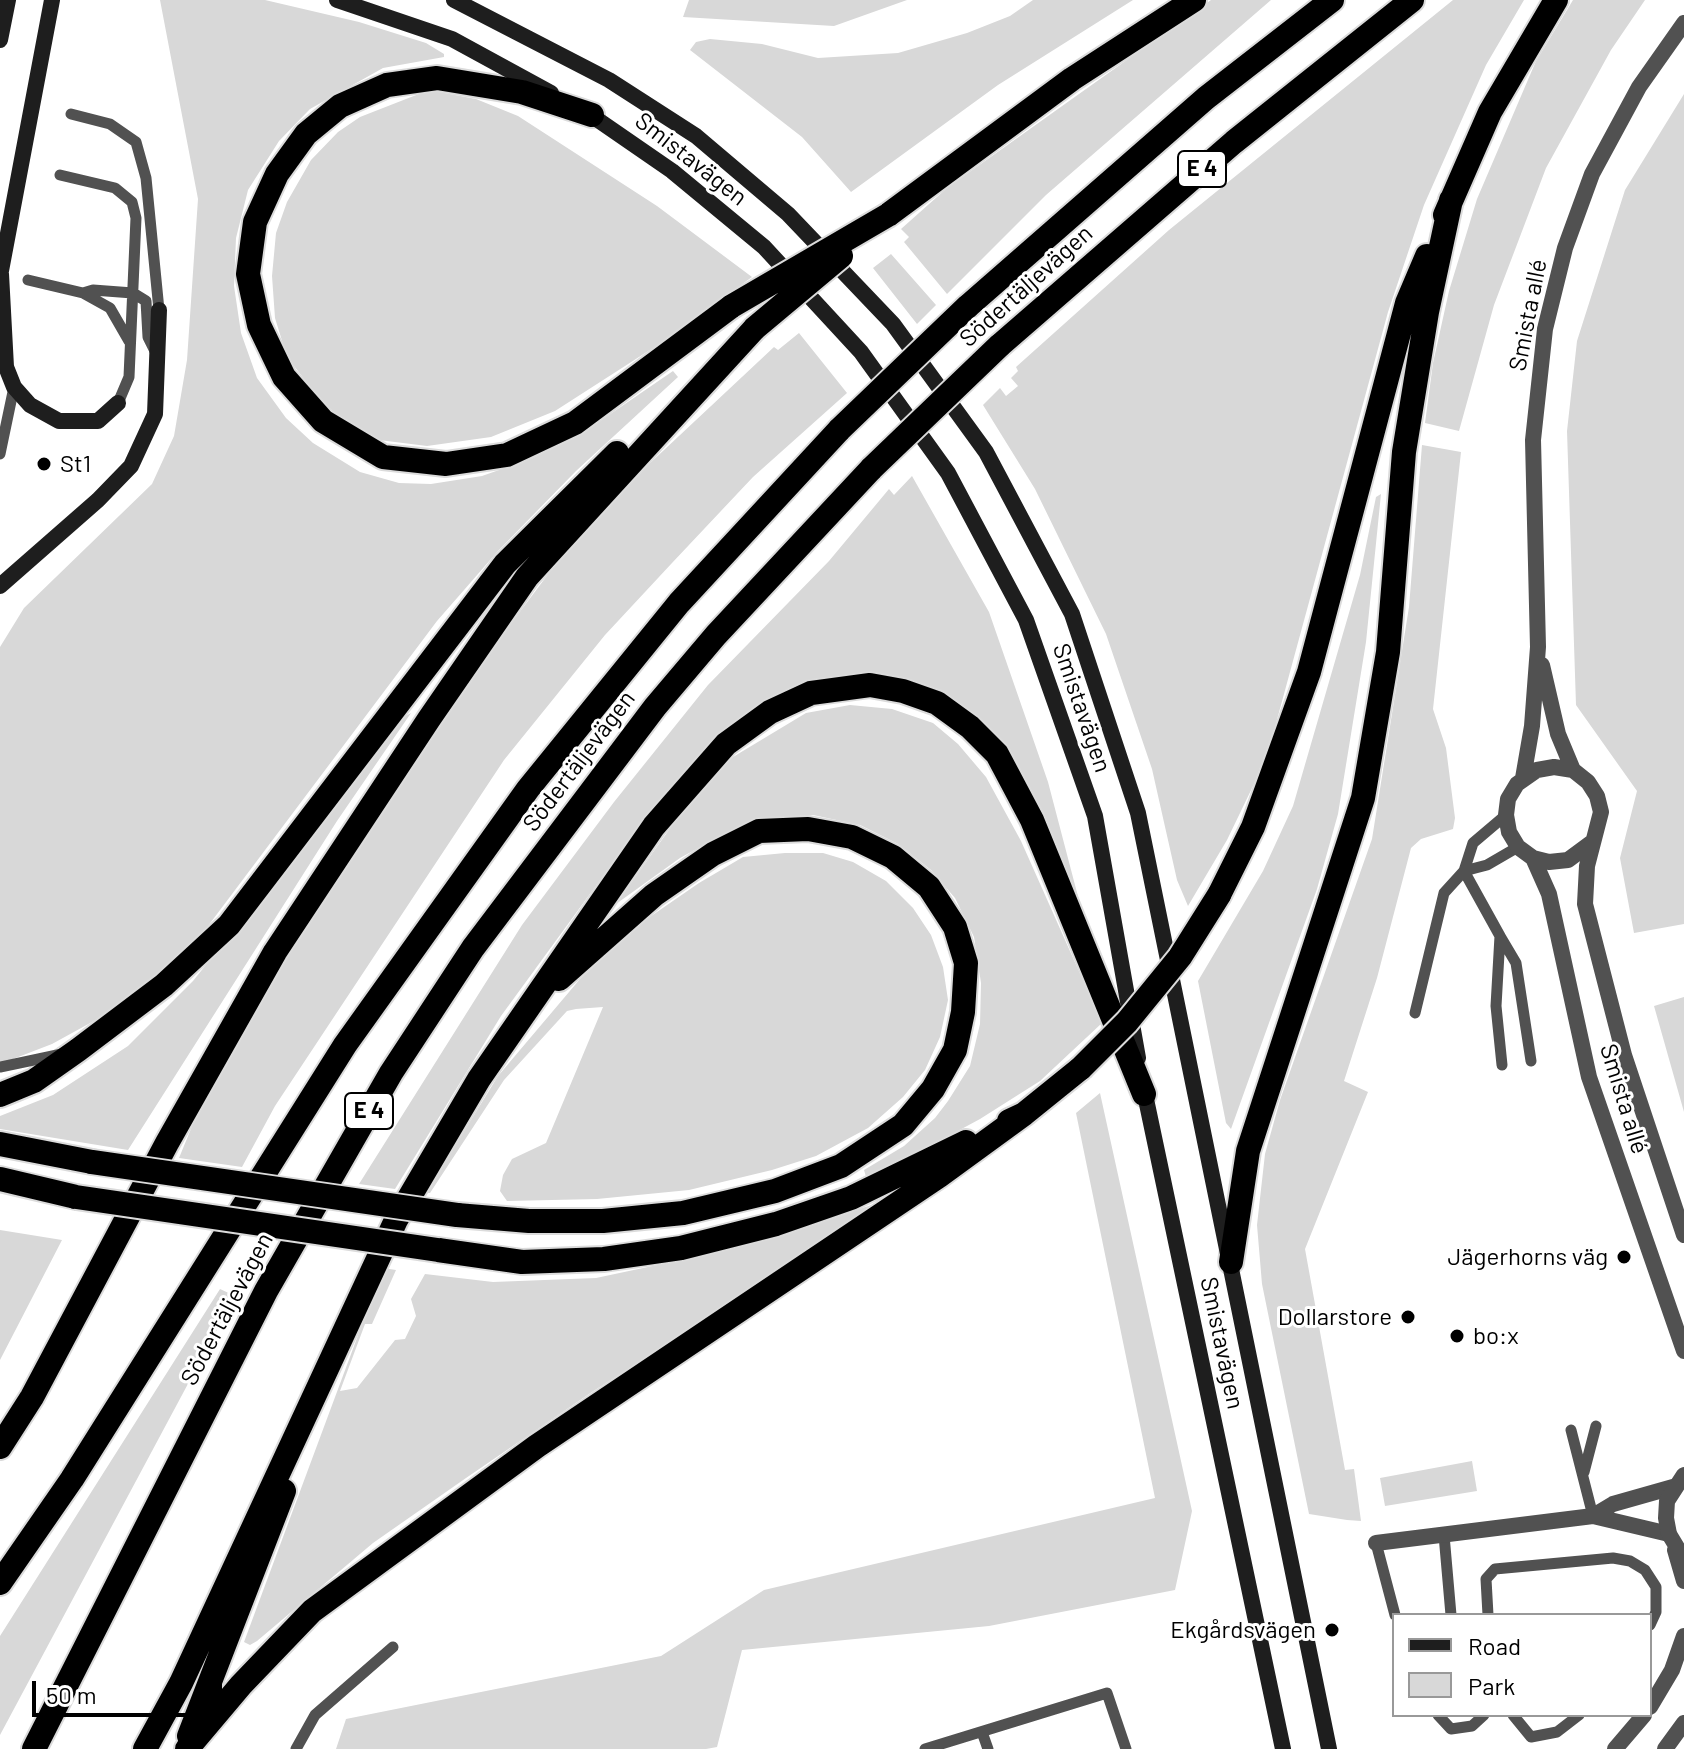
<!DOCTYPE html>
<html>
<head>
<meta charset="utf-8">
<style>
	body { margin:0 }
	#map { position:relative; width:1684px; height:1749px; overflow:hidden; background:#fff; font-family:Barlow,sans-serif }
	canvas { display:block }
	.legend { position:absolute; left:1392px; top:1613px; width:260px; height:104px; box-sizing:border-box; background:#fff; border:2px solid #999; margin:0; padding:10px 14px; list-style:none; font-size:24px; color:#000 }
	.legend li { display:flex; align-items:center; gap:16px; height:40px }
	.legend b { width:40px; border:2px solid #999 }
	.scale { position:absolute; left:32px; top:1681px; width:190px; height:36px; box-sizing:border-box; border:4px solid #000; border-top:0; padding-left:10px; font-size:24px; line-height:28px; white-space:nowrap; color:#000; -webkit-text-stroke:6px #fff; paint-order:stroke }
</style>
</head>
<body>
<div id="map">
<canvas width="1684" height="1749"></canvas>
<ul class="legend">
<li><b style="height:10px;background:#1e1e1e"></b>Road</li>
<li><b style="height:22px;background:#d8d8d8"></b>Park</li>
</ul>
<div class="scale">50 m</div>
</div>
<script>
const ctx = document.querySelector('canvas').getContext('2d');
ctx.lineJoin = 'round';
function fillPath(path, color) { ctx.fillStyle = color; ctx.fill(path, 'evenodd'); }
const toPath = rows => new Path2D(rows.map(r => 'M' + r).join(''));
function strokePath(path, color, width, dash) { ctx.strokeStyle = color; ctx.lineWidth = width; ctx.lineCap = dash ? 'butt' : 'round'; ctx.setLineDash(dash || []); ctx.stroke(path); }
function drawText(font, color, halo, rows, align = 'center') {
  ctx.font = font + ' Barlow,sans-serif'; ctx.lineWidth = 6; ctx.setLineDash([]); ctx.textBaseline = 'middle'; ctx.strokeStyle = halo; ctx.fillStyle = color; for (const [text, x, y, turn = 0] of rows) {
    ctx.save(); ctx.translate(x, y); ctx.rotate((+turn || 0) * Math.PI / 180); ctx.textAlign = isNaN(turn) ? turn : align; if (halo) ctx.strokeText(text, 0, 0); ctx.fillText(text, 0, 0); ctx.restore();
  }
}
const green = toPath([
	[160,0,265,0,359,22,426,43,444,54,444,57,383,68,310,109,279,141,248,190,236,238,234,286,241,333,257,378,286,418,313,443,360,472,399,483,431,484,482,476,533,458,587,430,673,371,678,377,576,471,498,551,437,621,199,938,123,1005,52,1044,0,1064,0,647,24,608,152,484,174,436,187,360,198,199],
	[689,0,907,0,834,26,683,17],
	[1033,0,1133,0,998,85,851,192,802,137,690,50,696,42,710,39,762,44,818,58,898,53,967,33,1010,16],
	[1211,0,1271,0,1046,195,947,294,904,242,909,237,901,229,947,188],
	[1453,0,1524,0,1486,65,1424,205,1388,312,1275,727,1254,784,1227,840,1188,906,1177,880,1152,769,1106,634,1035,489,983,405,1000,388,1006,396,1018,386,1011,378,1018,371,1016,367,1169,230],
	[1573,0,1645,0,1611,50,1546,168,1494,305,1459,431,1425,423,1433,363,1449,291,1477,199,1536,61],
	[429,90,476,99,518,116,657,206,752,277,667,339,555,411,491,437,427,446,379,440,346,424,318,397,287,357,275,318,272,276,276,233,287,202,311,160,338,132,360,117],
	[1684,94,1684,924,1634,933,1620,858,1637,791,1576,705,1567,431,1577,341,1625,190],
	[891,254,936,305,917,324,873,268],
	[799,333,847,393,753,477,672,563,605,635,504,760,275,1106,242,1167,179,1158,204,1097,313,915,449,706,558,561,648,465,774,347,778,350],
	[1422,445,1461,452,1433,709,1446,748,1455,818,1453,829,1421,839,1411,848,1377,978,1344,1081,1368,1092,1305,1249,1345,1470,1354,1469,1361,1521,1347,1520,1309,1514,1262,1284,1257,1225,1265,1154,1280,1100,1372,839,1409,607],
	[912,476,989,612,1048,782,1086,927,996,740,865,675,824,678,792,689,745,715,716,738,638,828,501,1016,395,1189,359,1184,522,925,614,802,708,685,829,561,889,489,894,495],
	[1381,494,1366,642,1338,814,1317,889,1231,1129,1226,1123,1198,981,1263,871,1293,806,1360,575,1376,497],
	[850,705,892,709,933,723,958,744,986,777,1021,841,1102,1023,1040,1081,980,1119,867,1180,864,1170,904,1146,935,1118,948,1101,970,1066,980,1024,981,983,974,937,955,898,931,870,898,844,860,825,813,815,770,818,728,832,680,858,616,904,691,799,728,760,806,713],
	[411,713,337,821,128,1150,0,1129,0,1116,53,1095,128,1046,193,981,404,717],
	[785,853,823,853,853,862,886,881,913,908,931,935,943,967,948,1000,940,1037,925,1070,903,1097,868,1128,816,1156,772,1170,689,1190,597,1199,507,1201,500,1191,503,1175,512,1159,546,1143,603,1007,576,1009,567,1011,504,1080,430,1193,426,1193,498,1076,580,979,641,923,699,883,743,857],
	[1684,997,1684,1112,1654,1006],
	[1100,1093,1192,1511,1175,1590,989,1626,742,1650,717,1747,706,1749,336,1749,346,1719,661,1656,764,1590,1155,1498,1076,1113],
	[875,1204,840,1233,592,1392,466,1478,373,1543,257,1641,250,1645,244,1642,383,1268,396,1270,372,1324,365,1324,340,1391,357,1388,395,1340,405,1339,416,1316,411,1299,425,1274,493,1282,596,1278,723,1251],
	[0,1230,62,1240,0,1360],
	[220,1289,235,1296,0,1735,0,1636],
	[1472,1461,1477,1491,1385,1506,1380,1478]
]);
const service = toPath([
	[71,114,110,124,136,142,146,178,159,310],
	[60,175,115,188,132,202,136,218,129,377,118,403],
	[28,280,83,293,110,308,129,341],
	[83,293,93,290,133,293,146,301,148,337,156,353],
	[0,454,14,387],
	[1464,871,1500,936,1496,1006,1502,1065],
	[1464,871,1487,865,1518,847],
	[1500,936,1516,963,1531,1061],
	[1415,1013,1444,893,1464,871,1473,843,1506,815],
	[0,1067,62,1054],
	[1571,1430,1593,1516],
	[1584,1472,1596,1426],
	[1444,1535,1451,1615],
	[1376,1543,1395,1615],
	[1488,1615,1486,1579,1495,1569,1613,1558,1630,1561,1645,1570,1656,1587,1656,1612,1650,1625],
	[1438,1715,1451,1729,1472,1726,1484,1715],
	[1513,1715,1531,1737,1557,1732,1579,1715],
	[982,1732,988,1749],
	[296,1749,315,1715,393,1647],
	[925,1749,1107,1693,1126,1749]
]);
const minor = toPath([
	[1593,1516,1669,1534],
	[1376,1543,1593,1516,1613,1504,1673,1487]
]);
const tertiary = toPath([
	[1542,665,1558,734,1573,770],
	[1523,778,1532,726,1538,647,1533,440,1545,329,1565,248,1592,174,1639,87,1684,23],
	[1591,843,1568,860,1549,862,1533,858,1518,847,1509,832,1506,815,1508,799,1517,784,1537,770,1554,767,1573,770,1588,782,1597,796,1601,812,1587,866,1585,904,1624,1055,1684,1235],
	[1533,858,1549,894,1589,1077,1684,1351],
	[1684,1475,1667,1501,1666,1518,1669,1534,1684,1559],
	[1675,1550,1684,1581],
	[1650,1707,1672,1670,1684,1636],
	[1615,1749,1644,1715],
	[1665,1749,1684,1723]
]);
const secondary = toPath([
	[337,0,452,39,551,93],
	[454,0,609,80,696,136,788,214,893,324,986,452,1072,614,1138,813,1329,1749],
	[0,40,8,0],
	[585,111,672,171,764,247,861,352,948,473,1026,620,1095,816,1138,1058],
	[1,274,6,367,14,387,30,405,59,421,98,421,118,403],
	[0,276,52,0],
	[0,586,98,500,131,466,155,414,159,310],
	[1143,1085,1283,1749]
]);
const motorway = toPath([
	[592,115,522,92,437,78,387,85,340,106,306,134,277,174,255,222,248,274,259,325,284,377,323,421,383,457,446,464,507,455,575,423,732,306],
	[888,215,1072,79,1194,0],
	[1445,215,1490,112,1556,0],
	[967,307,1206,98,1332,0],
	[999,346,1234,142,1412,0],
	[1219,895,1253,827,1309,672,1407,303,1427,256],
	[0,1095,34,1081,78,1050,164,985,229,925,505,564,617,453],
	[1009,1121,1024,1114,1081,1068],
	[0,1144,92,1162],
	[0,1179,76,1197],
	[457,1215,529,1221,603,1221,683,1213,775,1191,841,1166,903,1125,933,1089,955,1050,963,1012,966,963,955,927,929,887,893,857,852,837,808,829,759,831,713,854,654,895,559,979],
	[438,1250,522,1262,604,1259,681,1248,776,1224,851,1198,966,1142],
	[1231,1262,1248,1151,1363,798,1388,652,1404,452,1427,312,1451,200],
	[0,1447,32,1397,167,1143,275,952,429,719,527,577,755,328],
	[0,1583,72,1479,345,1045,528,789,679,603,840,429],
	[189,1736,284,1491],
	[34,1749,266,1291,391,1073,473,948,655,707,716,635,872,468],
	[145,1749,181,1683,396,1220,479,1079,654,826,726,744,770,712,811,693,870,685,903,691,937,703,970,727,997,754,1032,820,1144,1094],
	[187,1749,241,1685,312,1611,537,1446,939,1176,1024,1114]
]);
const motorwayBridge = toPath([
	[732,306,888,215],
	[755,328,841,256],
	[840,429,967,307],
	[872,468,999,346],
	[1081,1068,1127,1022,1180,957,1219,895],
	[92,1162,457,1215],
	[76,1197,438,1250]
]);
const markers = [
	[44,464,8,"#000"],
	[1624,1257,8,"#000"],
	[1408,1317,8,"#000"],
	[1457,1336,8,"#000"],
	[1332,1630,8,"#000"]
];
const shields = [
	[1202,169,48],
	[369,1111,48]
];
const shieldNames = [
	["E 4",1202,169],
	["E 4",369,1111]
];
const streetNames = [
	["Smistavägen",691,159,38],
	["Södertäljevägen",1026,286,-42],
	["Smista allé",1528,315,-79],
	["Smistavägen",1082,708,71],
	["Södertäljevägen",579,761,-53],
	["Smista allé",1624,1099,73],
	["Södertäljevägen",227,1309,-62],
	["Smistavägen",1222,1343,78]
];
const poiNames = [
	["St1",60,464,"left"],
	["Jägerhorns väg",1608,1257],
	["Dollarstore",1392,1317],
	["bo:x",1473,1336,"left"],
	["Ekgårdsvägen",1316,1630]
];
fillPath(green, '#d8d8d8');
strokePath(motorway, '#dbdbdb', 28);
strokePath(service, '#515151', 11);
strokePath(minor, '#515151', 16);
strokePath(tertiary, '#515151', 16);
strokePath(secondary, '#1e1e1e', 16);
strokePath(motorway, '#000', 24);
strokePath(motorwayBridge, '#dbdbdb', 28, []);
strokePath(motorwayBridge, '#000', 24);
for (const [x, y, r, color] of markers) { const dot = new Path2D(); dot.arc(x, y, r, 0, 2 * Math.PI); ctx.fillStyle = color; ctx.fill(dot); strokePath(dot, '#fff', 3); }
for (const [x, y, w] of shields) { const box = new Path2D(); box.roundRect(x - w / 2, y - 18, w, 36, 6); ctx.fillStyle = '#fff'; ctx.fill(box); strokePath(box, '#000', 2); }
drawText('bold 22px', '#000', null, shieldNames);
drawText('24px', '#000', '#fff', streetNames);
drawText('24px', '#000', '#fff', poiNames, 'right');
</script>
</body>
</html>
